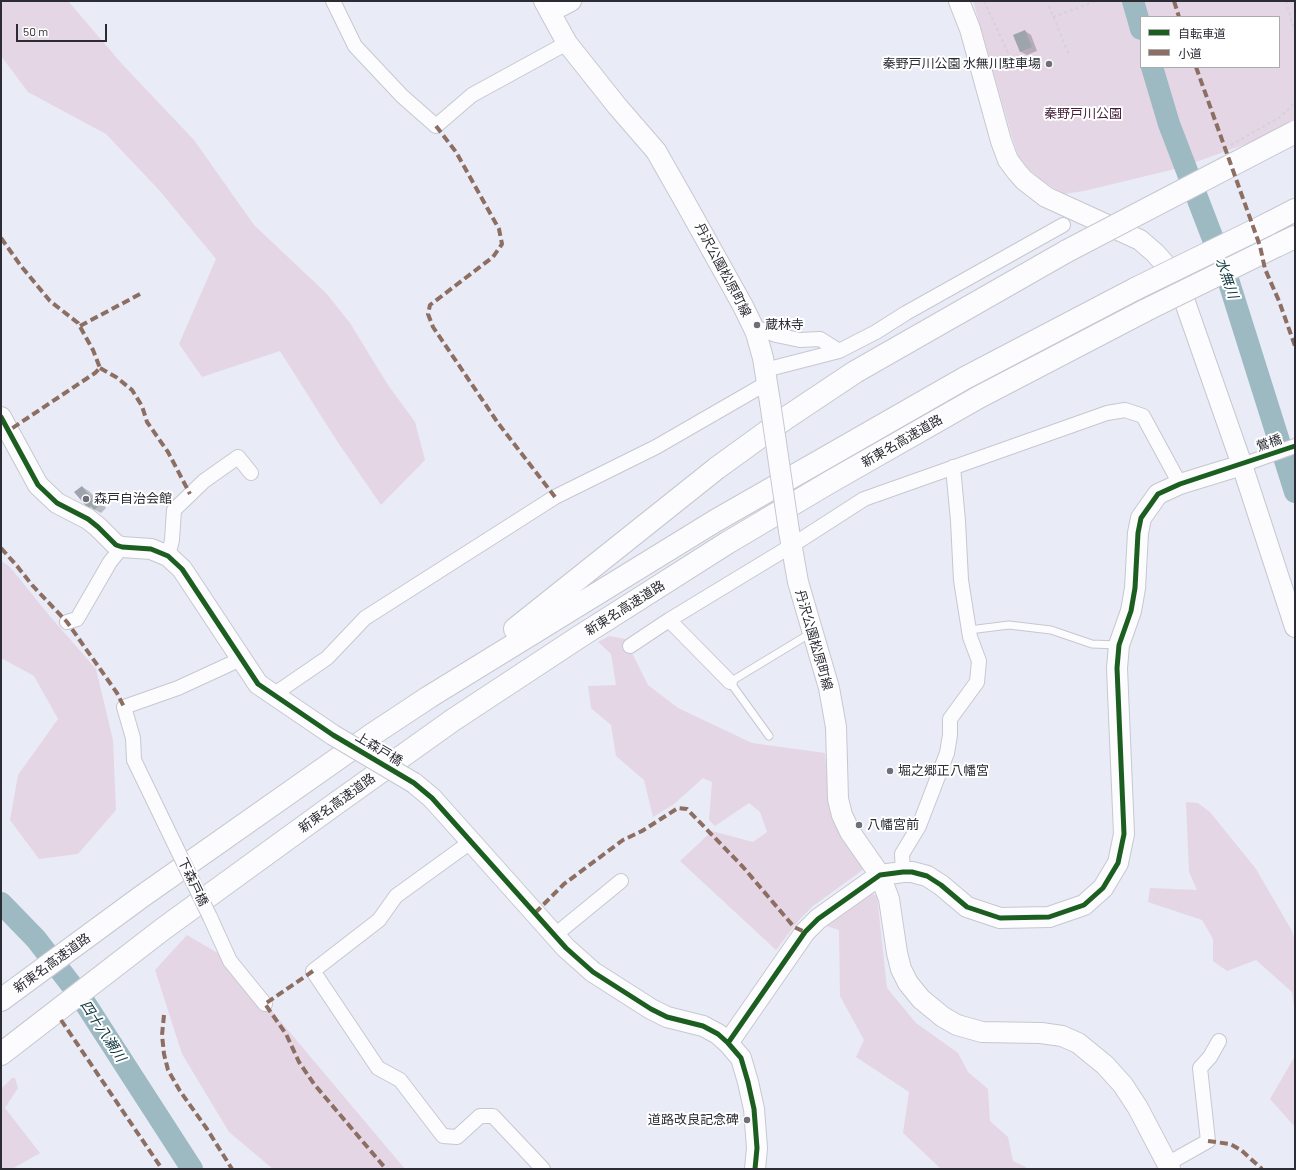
<!DOCTYPE html>
<html>
<head>
<meta charset="utf-8">
<style>
	body { margin:0 }
	#map { position:relative; width:1296px; height:1170px; overflow:hidden; background:#e9ebf6; font-family:Barlow,"Noto Sans JP",sans-serif }
	canvas { display:block }
	.frame { position:absolute; inset:0; border:2px solid #2b2c34; pointer-events:none }
	.legend { position:absolute; left:1140px; top:16px; width:140px; height:52px; box-sizing:border-box; background:#fff; border:1px solid #aaabae; margin:0; padding:5px 7px; list-style:none; font-size:12px; color:#2b2c34 }
	.legend li { display:flex; align-items:center; gap:8px; height:20px }
	.legend b { width:20px; border:1px solid #aaabae }
	.scale { position:absolute; left:16px; top:24px; width:91px; height:18px; box-sizing:border-box; border:2px solid #2b2c34; border-top:0; padding-left:5px; font-size:12px; line-height:14px; white-space:nowrap; color:#2b2c34; -webkit-text-stroke:3px #fff; paint-order:stroke }
</style>
</head>
<body>
<div id="map">
<canvas width="1296" height="1170"></canvas>
<div class="frame"></div>
<ul class="legend">
<li><b style="height:5px;background:#1b5e20"></b>自転車道</li>
<li><b style="height:5px;background:#8d6e63"></b>小道</li>
</ul>
<div class="scale">50 m</div>
</div>
<script>
const ctx = document.querySelector('canvas').getContext('2d');
ctx.lineJoin = 'round';
function fillPath(path, color) { ctx.fillStyle = color; ctx.fill(path, 'evenodd'); }
const toPath = rows => new Path2D(rows.map(r => 'M' + r).join(''));
function strokePath(path, color, width, dash) { ctx.strokeStyle = color; ctx.lineWidth = width; ctx.lineCap = dash ? 'butt' : 'round'; ctx.setLineDash(dash || []); ctx.stroke(path); }
function drawText(font, color, halo, rows, align = 'center') {
  ctx.font = font + ' Barlow,"Noto Sans JP",sans-serif'; ctx.lineWidth = 4; ctx.setLineDash([]); ctx.textBaseline = 'middle'; ctx.strokeStyle = halo; ctx.fillStyle = color; for (const [text, x, y, turn = 0] of rows) {
    ctx.save(); ctx.translate(x, y); ctx.rotate((+turn || 0) * Math.PI / 180); ctx.textAlign = isNaN(turn) ? turn : align; if (halo) ctx.strokeText(text, 0, 0); ctx.fillText(text, 0, 0); ctx.restore();
  }
}
const green = toPath([
	[1,1,68,1,122,64,194,140,254,225,326,293,350,323,388,385,415,422,425,460,381,505,337,441,280,351,202,377,179,344,216,259,159,190,106,134,28,92,1,56],
	[973,1,1295,1,1295,121,1246,144,1179,168,1084,191,1064,194,1044,182,1029,169,1019,157,1013,140],
	[1141,17,1279,17,1279,67,1141,67],
	[1,561,10,567,48,614,96,669,113,740,116,810,78,854,39,859,10,820,18,775,58,719,34,676,1,658],
	[609,636,625,639,648,685,678,708,752,743,825,753,830,811,848,846,864,869,813,906,799,920,776,950,680,861,712,831,753,842,767,832,760,812,749,803,715,826,709,820,712,782,703,778,674,804,653,817,644,780,616,756,611,725,591,708,588,686,616,685,611,654,598,642],
	[1186,802,1198,803,1210,812,1256,869,1292,931,1295,942,1295,1014,1292,992,1256,960,1227,971,1213,961,1213,939,1202,920,1148,902,1150,888,1197,890,1189,872],
	[867,891,877,896,887,988,916,1023,958,1053,968,1072,988,1089,990,1121,1008,1137,1013,1161,1026,1167,1027,1169,941,1169,903,1133,909,1092,856,1057,864,1040,840,996,839,930,823,925],
	[187,935,228,959,405,1169,273,1169,229,1132,182,1054,155,970],
	[1295,1056,1295,1127,1270,1099],
	[12,1078,15,1078,18,1088,5,1108,40,1153,12,1169,1,1169,1,1089]
]);
const shadow = toPath([
	[1025,31,1031,35,1037,51,1027,55,1021,52,1014,35],
	[82,487,89,491,96,499,102,503,106,508,101,513,87,506]
]);
const river = toPath([
	[1133,1,1141,29],
	[1152,67,1169,124,1226,273,1295,492],
	[1,903,36,939,83,1000,192,1169]
]);
const building = toPath([
	[1025,30,1032,47,1020,52,1013,35],
	[82,486,93,500,96,498,101,504,94,510,91,506,89,508,87,506,86,506,74,492]
]);
const path = toPath([
	[984,1,1012,61],
	[1286,1,1295,33],
	[1049,6,1069,55],
	[1053,17,1096,1],
	[1231,145,1280,117,1290,108,1295,100]
]);
const lane = toPath([
	[969,630,1009,625,1051,630,1092,644,1118,645],
	[769,736,730,682,811,633]
]);
const street = toPath([
	[333,1,355,46,402,96,436,126,472,95,567,43],
	[752,326,776,335,800,340,820,339,839,351],
	[765,370,839,351,876,332,906,313,1063,225],
	[1242,465,1295,446],
	[168,556,172,540,174,510,204,481,238,457,251,473],
	[669,620,730,682],
	[67,622,77,619,110,562,122,547],
	[630,646,669,620,791,546,864,499,1107,413,1125,410,1143,416,1180,484],
	[273,695,327,658,365,618,555,497,656,447,767,383],
	[472,841,396,896,379,920,313,971,378,1068,400,1080,443,1136,457,1137,480,1116,493,1116,543,1169],
	[176,847,134,760,133,738,124,707,178,688,241,659],
	[903,872,902,854,919,826,947,753,950,735,950,719,977,682,979,661,970,637,961,580,958,521,953,467],
	[210,917,230,961,265,1004],
	[555,935,621,881],
	[1167,1164,1208,1141,1200,1068,1210,1057,1219,1041]
]);
const secondary = toPath([
	[544,1,567,43,617,106,656,151,685,202,743,306,756,333,763,358,770,402],
	[959,1,970,29,1001,141,1008,160,1017,172,1024,180,1046,197,1140,240,1155,253,1171,271,1180,288,1242,465,1295,627],
	[550,12,571,1],
	[1,417,38,485,57,503,88,519,98,527,116,545,122,547,151,549,168,556,182,569,258,684,333,735],
	[789,531,798,582,829,688,836,727,838,799,842,815,850,832,880,875,889,899,897,953,901,969,908,983,921,999,943,1017,957,1025,982,1032,1041,1033,1062,1036,1078,1043,1105,1065,1123,1085,1138,1108,1170,1169],
	[414,783,432,798,566,948,593,972,651,1009,667,1017,703,1026,718,1034,728,1043,741,1058,748,1082,754,1109,757,1148,755,1169],
	[728,1043,805,932,818,919,880,875,903,872,912,872,927,876,941,885,967,907,1000,918,1049,917,1084,905,1103,888,1118,863,1124,834,1117,668,1119,645,1131,611,1135,588,1138,533,1141,518,1158,494,1180,484,1242,465]
]);
const highway = toPath([
	[1268,224,1295,210],
	[1276,246,1295,237],
	[515,629,717,468,786,418,855,372,1067,251],
	[1,1000,141,897,370,736,429,697,715,521,965,378,1137,288],
	[1,1054,163,929,331,807,453,720,579,637,727,543,830,482,979,397,1146,310]
]);
const streetBridge = toPath([
	[176,847,210,917]
]);
const secondaryBridge = toPath([
	[770,402,789,531],
	[333,735,414,783]
]);
const highwayBridge = toPath([
	[1067,251,1295,132],
	[1137,288,1268,224],
	[1146,310,1276,246]
]);
const quiet = toPath([
	[1174,1,1179,17],
	[1196,67,1260,246,1265,269,1279,301,1295,346],
	[436,126,456,152,499,229,502,244,493,257,430,305,428,314,433,327,498,423,555,497],
	[1,238,21,266,50,301,78,323,93,350,100,368,95,373,8,431],
	[80,326,140,294],
	[100,368,116,377,132,390,142,406,147,422,168,452,190,494],
	[1,548,17,566,32,585,67,622,117,693,124,707],
	[535,913,564,884,623,840,642,831,678,808,687,809,743,867,794,927,805,932],
	[313,971,265,1004,286,1034,299,1062,314,1084,386,1169],
	[164,1015,162,1035,164,1054,168,1070,180,1091,207,1129,232,1169],
	[61,1020,162,1169],
	[1208,1141,1230,1144,1241,1150,1262,1169]
]);
const cycleway = toPath([
	[1,417,38,485,57,503,88,519,98,527,116,545,122,547,151,549,168,556,182,569,258,684,333,735,414,783,432,798,566,948,593,972,651,1009,667,1017,703,1026,718,1034,728,1043,741,1058,748,1082,754,1109,757,1148,755,1169],
	[728,1043,805,932,818,919,880,875,903,872,912,872,927,876,941,885,967,907,1000,918,1049,917,1084,905,1103,888,1118,863,1124,834,1117,668,1119,645,1131,611,1135,588,1138,533,1141,518,1158,494,1180,484,1295,446]
]);
const markers = [
	[1049,64,4,"#6e6f78"],
	[757,325,4,"#6e6f78"],
	[86,499,4,"#6e6f78"],
	[890,771,4,"#6e6f78"],
	[859,825,4,"#6e6f78"],
	[747,1120,4,"#6e6f78"]
];
const poiNames = [
	["秦野戸川公園 水無川駐車場",1041,64,"right"],
	["蔵林寺",765,325],
	["森戸自治会館",94,499],
	["堀之郷正八幡宮",898,771],
	["八幡宮前",867,825],
	["道路改良記念碑",739,1120,"right"]
];
const parkNames = [
	["秦野戸川公園",1083,114]
];
const streetNames = [
	["丹沢公園松原町線",723,270,62],
	["新東名高速道路",902,441,-30],
	["鶯橋",1269,443,-19],
	["新東名高速道路",625,608,-32],
	["丹沢公園松原町線",814,640,74],
	["上森戸橋",379,749,31],
	["新東名高速道路",337,803,-36],
	["下森戸橋",193,882,64],
	["新東名高速道路",52,963,-36]
];
const waterNames = [
	["水無川",1227,278,71],
	["四十八瀬川",103,1031,57]
];
fillPath(green, '#e5d6e5');
fillPath(shadow, '#0003');
strokePath(river, '#9db9c2', 22);
fillPath(building, '#9ea4ac');
strokePath(lane, '#c6c8d0', 9);
strokePath(street, '#c6c8d0', 16);
strokePath(secondary, '#c6c8d0', 22);
strokePath(highway, '#c6c8d0', 24);
strokePath(path, '#d3d3d7', 2, [3, 3]);
strokePath(lane, '#fcfcfe', 7);
strokePath(street, '#fcfcfe', 14);
strokePath(secondary, '#fcfcfe', 20);
strokePath(highway, '#fcfcfe', 22);
strokePath(streetBridge, '#c6c8d0', 16, []);
strokePath(secondaryBridge, '#c6c8d0', 22, []);
strokePath(highwayBridge, '#c6c8d0', 24, []);
strokePath(streetBridge, '#fcfcfe', 14);
strokePath(secondaryBridge, '#fcfcfe', 20);
strokePath(highwayBridge, '#fcfcfe', 22);
strokePath(quiet, '#8d6e63', 4, [8, 4]);
strokePath(cycleway, '#1b5e20', 5);
for (const [x, y, r, color] of markers) { const dot = new Path2D(); dot.arc(x, y, r, 0, 2 * Math.PI); ctx.fillStyle = color; ctx.fill(dot); strokePath(dot, '#fff', 1.5); }
drawText('13px', '#2b2c34', '#fff', poiNames, 'left');
drawText('13px', '#461d3a', '#fff', parkNames);
drawText('13px', '#2b2c34', '#fff', streetNames);
drawText('italic 14px', '#0f363d', '#fff', waterNames);
</script>
</body>
</html>
